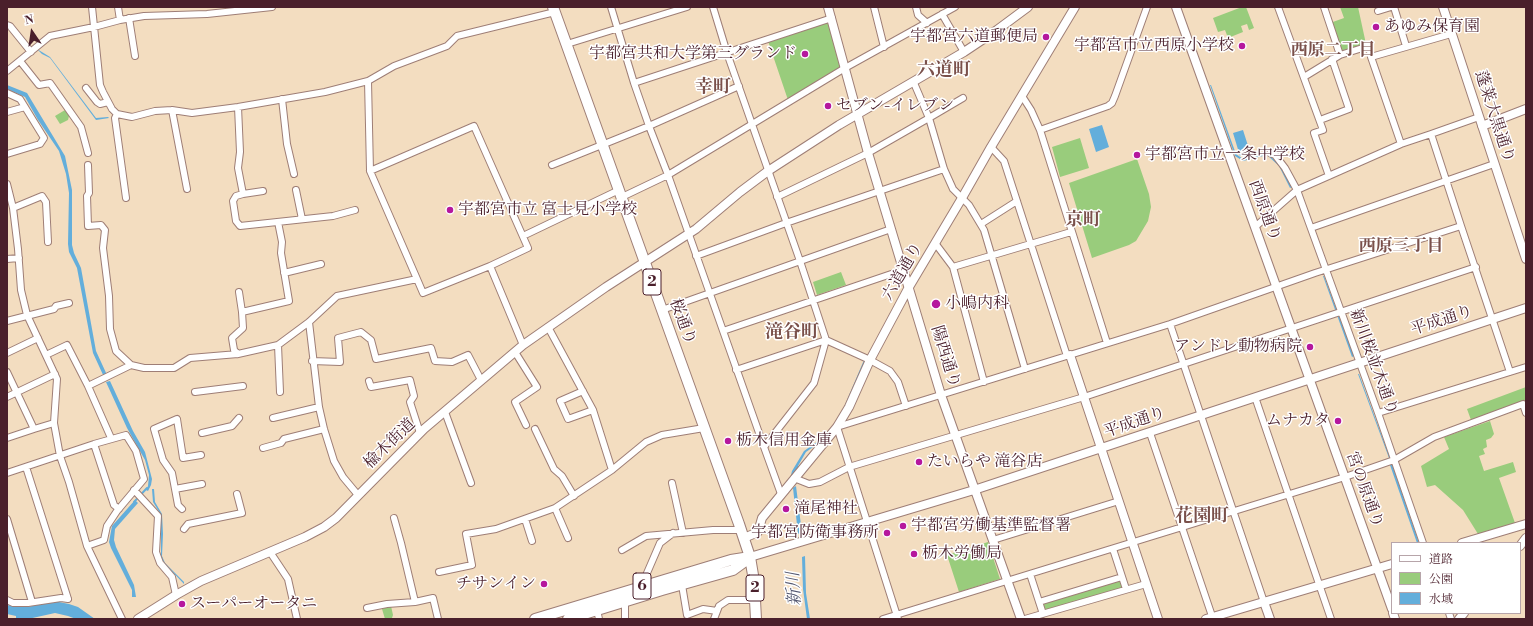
<!DOCTYPE html>
<html>
<head>
<meta charset="utf-8">
<style>
	body { margin:0 }
	#map { position:relative; width:1533px; height:626px; overflow:hidden; background:#f3ddc0; font-family:"Libre Bodoni","Noto Serif JP",serif }
	canvas { display:block }
	.frame { position:absolute; inset:0; border:8px solid #4a1f2b; pointer-events:none }
	.legend { position:absolute; left:1391px; top:542px; width:130px; height:72px; box-sizing:border-box; background:#fff; border:1px solid #b7a5aa; margin:0; padding:5px 7px; list-style:none; font-size:12px; color:#4a1f2b }
	.legend li { display:flex; align-items:center; gap:8px; height:20px }
	.legend b { width:20px; border:1px solid #b7a5aa }
	.north { position:absolute; left:12px; top:12px; width:40px; height:40px; -webkit-text-stroke:3px #fff; paint-order:stroke; rotate:347deg; font-size:11px; font-weight:700; line-height:16px; text-align:center; color:#4a1f2b }
	.north::after { content:''; display:block; margin:auto; width:14px; height:18px; background:#4a1f2b; clip-path:polygon(50% 0,100% 100%,50% 72%,0 100%) }
</style>
</head>
<body>
<div id="map">
<canvas width="1533" height="626"></canvas>
<div class="frame"></div>
<ul class="legend">
<li><b style="height:5px;background:#fff"></b>道路</li>
<li><b style="height:11px;background:#99cc7c"></b>公園</li>
<li><b style="height:11px;background:#63aedb"></b>水域</li>
</ul>
<div class="north">N</div>
</div>
<script>
const ctx = document.querySelector('canvas').getContext('2d');
ctx.lineJoin = 'round';
function fillPath(path, color) { ctx.fillStyle = color; ctx.fill(path, 'evenodd'); }
const toPath = rows => new Path2D(rows.map(r => 'M' + r).join(''));
function strokePath(path, color, width, dash) { ctx.strokeStyle = color; ctx.lineWidth = width; ctx.lineCap = dash ? 'butt' : 'round'; ctx.setLineDash(dash || []); ctx.stroke(path); }
function drawText(font, color, halo, rows, align = 'center') {
  ctx.font = font + ' "Libre Bodoni","Noto Serif JP",serif'; ctx.lineWidth = 3; ctx.setLineDash([]); ctx.textBaseline = 'middle'; ctx.strokeStyle = halo; ctx.fillStyle = color; for (const [text, x, y, turn = 0] of rows) {
    ctx.save(); ctx.translate(x, y); ctx.rotate((+turn || 0) * Math.PI / 180); ctx.textAlign = isNaN(turn) ? turn : align; if (halo) ctx.strokeText(text, 0, 0); ctx.fillText(text, 0, 0); ctx.restore();
  }
}
const green = toPath([
	[1242,7,1246,7,1254,28,1249,30,1247,24,1241,26,1243,32,1228,38,1225,30,1218,32,1213,18],
	[1340,7,1358,7,1366,44,1339,52,1330,23,1344,18],
	[826,23,829,24,841,68,788,100,768,41],
	[65,110,69,116,68,120,60,124,55,116],
	[1080,138,1089,168,1060,177,1052,147],
	[1137,159,1149,194,1151,207,1148,221,1136,241,1129,245,1092,258,1069,183],
	[841,272,846,285,817,295,813,282],
	[1526,387,1526,400,1471,420,1467,409],
	[1490,421,1494,434,1491,438,1486,440,1487,447,1483,449,1485,454,1479,456,1484,471,1513,462,1516,472,1499,478,1515,523,1478,534,1463,510,1435,485,1427,487,1421,466,1449,449,1444,437],
	[988,542,1000,579,959,592,947,555],
	[1121,579,1124,588,1044,611,1041,603],
	[391,606,393,615,392,618,385,619,382,609]
]);
const water = toPath([
	[37,49,50,57,96,118,108,117,109,118,96,120,50,58,42,54],
	[7,85,27,93,65,156,72,190,72,245,74,253,81,268,96,351,107,375,104,377,93,353,77,268,69,252,68,244,69,193,66,174,59,151,38,120,25,97,7,89],
	[1210,85,1211,85,1236,154,1243,159,1268,154,1280,165,1292,187,1290,188,1279,166,1267,155,1243,161,1235,156],
	[1102,125,1109,147,1096,152,1089,129],
	[1243,130,1250,152,1240,156,1233,133],
	[1323,276,1324,276,1354,356,1352,357],
	[864,360,866,361,843,413,829,436,806,452,798,466,798,470,790,479,792,471,804,451,828,434,841,414],
	[1358,374,1359,374,1390,458,1389,458],
	[110,381,133,431,145,452,152,479,151,485,148,491,146,490,148,486,149,475,145,460,127,428,106,382],
	[1392,464,1419,543,1417,543,1390,465],
	[796,486,802,533,798,534,793,488],
	[152,489,154,489,155,502,162,514,163,534,162,556,165,563,184,582,184,584,164,563,161,556,161,515,153,502],
	[135,500,138,503,115,529,114,540,116,547,134,585,136,597,132,597,132,590,111,548,109,542,112,526],
	[805,556,806,593,810,619,807,619,803,589,802,557],
	[49,602,59,602,69,604,78,607,95,619,76,619,68,616,55,613,28,619,16,619,16,616,7,614,7,605,19,607,28,607]
]);
const stream = toPath([
	[134,502,147,488]
]);
const minor = toPath([
	[92,7,100,85,103,92,112,109,117,114,132,117,155,111,172,110,192,113,238,107,325,92,368,81,394,66,447,46,457,36,555,12],
	[118,7,120,20],
	[611,7,634,83,649,126,668,175,764,447],
	[713,7,727,53,800,261,826,340,814,383,764,447,781,494],
	[874,7,884,47],
	[916,7,918,15,927,23],
	[1278,7,1323,130,1314,133,1329,176],
	[1324,7,1340,55,1369,46,1371,57,1451,34],
	[1394,7,1406,46],
	[1378,11,1391,7],
	[942,14,964,52],
	[129,18,135,56],
	[7,25,10,26,31,52],
	[567,44,687,7],
	[1371,57,1401,144],
	[20,61,39,85,50,83,81,127,88,153],
	[7,71,50,36,94,27,120,20,144,16,207,14,272,7],
	[1304,77,1340,55],
	[368,81,370,171],
	[634,83,832,18],
	[914,83,929,118,963,98],
	[86,88,97,102,100,104,108,102],
	[7,93,20,99,44,138,40,144,7,154],
	[1022,96,1031,110,1040,130,1107,343],
	[282,99,287,144,294,174],
	[238,107,240,152,238,168,243,194,236,196,233,201,236,221,240,226,333,216,355,210],
	[172,110,187,189],
	[7,112,25,107],
	[117,114,115,118,126,198],
	[1320,120,1349,109,1332,59],
	[1040,130,1108,106,1112,103,1115,96,1147,7],
	[991,147,1004,161,1067,356],
	[1270,153,1275,155,1285,168,1297,190,1378,413,1423,543],
	[88,165,89,193,87,196,88,226,101,225,105,230,103,248,109,296,110,329,116,351,131,365,144,368,174,368,190,358,238,354,278,345,309,322,337,296,417,279,423,293,490,266,523,345],
	[552,165,649,126,739,86],
	[7,184,13,208,18,249,21,290,27,315,57,379,54,423,60,456,69,482,87,546,122,619],
	[296,190,302,219],
	[243,194,263,191],
	[622,197,668,175,845,68,955,7],
	[777,197,868,153,929,118,944,169,953,189,969,205,984,230,1025,369],
	[13,208,42,196,46,202,48,242],
	[981,224,1017,201],
	[1461,226,1431,134,1479,117],
	[1255,227,1297,190,1401,144,1431,134],
	[1311,228,1494,164],
	[523,236,619,190],
	[935,243,953,267,984,382],
	[696,256,786,223,944,169],
	[7,259,19,258],
	[953,267,1071,232],
	[284,273,321,264],
	[417,279,370,171,474,126,528,248,490,266],
	[239,292,242,312],
	[662,310,891,229],
	[7,321,54,309,56,306,69,303],
	[309,322,319,407,324,429,334,461,343,477,358,495],
	[1170,324,1264,602],
	[548,327,593,410,612,470],
	[723,331,903,270],
	[278,345,280,392],
	[515,352,537,387,515,402,526,425],
	[7,353,38,338],
	[238,354,234,350,232,338,243,328,242,312,289,301,281,253,282,242,278,222],
	[46,355,67,345,88,386,131,365],
	[312,361,340,362,338,338,361,332,371,340,376,359,431,348,435,361,452,362,468,355,481,380],
	[736,370,826,340,870,360,890,371,898,382,906,406],
	[7,372,34,429,7,438],
	[369,381,371,387,410,380,414,396,410,402,420,433],
	[88,386,111,438],
	[583,391,560,401,568,419,593,410],
	[195,392,243,386],
	[7,397,55,374],
	[1255,397,1331,619],
	[445,412,471,483],
	[1378,413,1526,367],
	[273,418,319,407],
	[34,429,54,423],
	[535,429,554,469,562,476,574,496],
	[202,433,232,426,239,418],
	[1150,433,1213,619],
	[94,444,114,505,119,509],
	[263,448,281,443,284,439,324,429],
	[26,467,68,599],
	[7,473,94,444,126,435,136,451,144,479,117,511,107,526,104,540,87,546],
	[794,478,809,484,820,482,849,467,1084,397,1476,267],
	[672,483,683,533],
	[175,489,202,484],
	[134,490,158,516,156,552,160,563,172,577,176,595],
	[555,508,568,538],
	[182,509,178,505,172,473,163,460,154,429,177,419,183,458,201,455],
	[7,519,32,602],
	[525,519,532,541],
	[184,529,188,524,242,513,237,494],
	[993,540,1119,501],
	[1113,549,1126,589],
	[622,550,646,536,713,530,741,530],
	[270,552,288,579,297,619],
	[439,572,472,565,466,534,496,529,555,508,612,470,646,442,662,435,704,428],
	[1030,574,1043,614],
	[644,580,660,543,673,533],
	[682,585,687,615,703,609,717,611],
	[7,600,13,603,28,603,61,598,68,599],
	[415,602,433,598,438,619],
	[1039,602,1122,577],
	[367,608,387,604,415,602,401,543,394,518],
	[597,610,599,619],
	[1449,613,1451,619],
	[625,619,625,601],
	[714,619,719,606,728,600,756,600],
	[883,619,1345,477,1394,460,1434,437,1523,404,1526,413],
	[898,619,837,427,1170,324,1315,273,1461,226,1510,372],
	[1025,619,1146,584]
]);
const tertiary = toPath([
	[828,7,868,153,941,395,1021,619],
	[1176,7,1392,609],
	[1443,7,1526,259],
	[1482,126,1526,109],
	[1070,355,1158,619],
	[744,538,758,532,762,518,837,427,849,407,870,360,909,287,962,198,991,147,1075,7],
	[1462,543,1526,524],
	[1520,546,1526,538],
	[750,557,974,490,1526,308],
	[1264,602,1270,619],
	[1393,613,1395,619],
	[138,619,176,595,201,581,305,537,324,527,336,518,424,429,523,345,606,287,696,229,740,192,768,171,839,125,964,52,997,30,1028,7],
	[1206,619,1392,564],
	[1459,619,1464,613]
]);
const primary = toPath([
	[553,7,739,524,750,557,754,581,756,619],
	[535,619,731,560,750,557],
	[568,619,662,590,733,570,748,559]
]);
const markers = [
	[1376,27,4,"#b5179e"],
	[1046,37,4,"#b5179e"],
	[1242,46,4,"#b5179e"],
	[805,54,4,"#b5179e"],
	[828,106,4,"#b5179e"],
	[1137,155,4,"#b5179e"],
	[450,210,4,"#b5179e"],
	[936,304,5,"#b5179e"],
	[1310,347,4,"#b5179e"],
	[1338,421,4,"#b5179e"],
	[728,441,4,"#b5179e"],
	[919,462,4,"#b5179e"],
	[786,509,4,"#b5179e"],
	[903,526,4,"#b5179e"],
	[887,533,4,"#b5179e"],
	[914,554,4,"#b5179e"],
	[544,584,4,"#b5179e"],
	[182,604,4,"#b5179e"]
];
const shields = [
	[652,282,18],
	[642,586,18],
	[755,588,18]
];
const shieldNames = [
	["2",652,282],
	["6",642,586],
	["2",755,588]
];
const poiNames = [
	["あゆみ保育園",1384,27],
	["宇都宮六道郵便局",1038,37,"right"],
	["宇都宮市立西原小学校",1234,46,"right"],
	["宇都宮共和大学第三グランド",797,54,"right"],
	["セブン-イレブン",836,106],
	["宇都宮市立一条中学校",1145,155],
	["宇都宮市立 富士見小学校",458,210],
	["小嶋内科",945,304],
	["アンドレ動物病院",1302,347,"right"],
	["ムナカタ",1330,421,"right"],
	["栃木信用金庫",736,441],
	["たいらや 滝谷店",927,462],
	["滝尾神社",794,509],
	["宇都宮労働基準監督署",911,526],
	["宇都宮防衛事務所",879,533,"right"],
	["栃木労働局",922,554],
	["チサンイン",536,584,"right"],
	["スーパーオータニ",190,604]
];
const streetNames = [
	["蓬莱大黒通り",1494,117,72],
	["西原通り",1264,211,70],
	["六道通り",903,272,-60],
	["平成通り",1442,321,-18],
	["桜通り",682,322,70],
	["陽西通り",945,357,73],
	["新川桜並木通り",1373,362,70],
	["平成通り",1135,423,-19],
	["楡木街道",390,444,-44],
	["宮の原通り",1364,490,70]
];
const neighbourhoodNames = [
	["西原二丁目",1333,51],
	["西原三丁目",1401,247]
];
const waterNames = [
	["新川",795,589,-93]
];
const quarterNames = [
	["六道町",944,71],
	["幸町",713,88],
	["京町",1083,221],
	["滝谷町",792,333],
	["花園町",1202,517]
];
fillPath(green, '#99cc7c');
fillPath(water, '#63aedb');
strokePath(stream, '#63aedb', 2);
strokePath(minor, '#9e7e76', 8);
strokePath(tertiary, '#9e7e76', 10);
strokePath(primary, '#9e7e76', 12);
strokePath(minor, '#fff', 6);
strokePath(tertiary, '#fff', 8);
strokePath(primary, '#fff', 10);
for (const [x, y, r, color] of markers) { const dot = new Path2D(); dot.arc(x, y, r, 0, 2 * Math.PI); ctx.fillStyle = color; ctx.fill(dot); strokePath(dot, '#fff', 1.5); }
for (const [x, y, w] of shields) { const box = new Path2D(); box.roundRect(x - w / 2, y - 13, w, 26, 3); ctx.fillStyle = '#fff'; ctx.fill(box); strokePath(box, '#4a1f2b', 1); }
drawText('bold 15px', '#4a1f2b', null, shieldNames);
drawText('16px', '#4a1f2b', '#fff', poiNames, 'left');
drawText('16px', '#4a1f2b', '#fff', streetNames);
drawText('bold 17px', '#7a504a', '#fff', neighbourhoodNames);
drawText('italic 17px', '#545871', '#fff', waterNames);
drawText('bold 18px', '#7a504a', '#fff', quarterNames);
</script>
</body>
</html>
